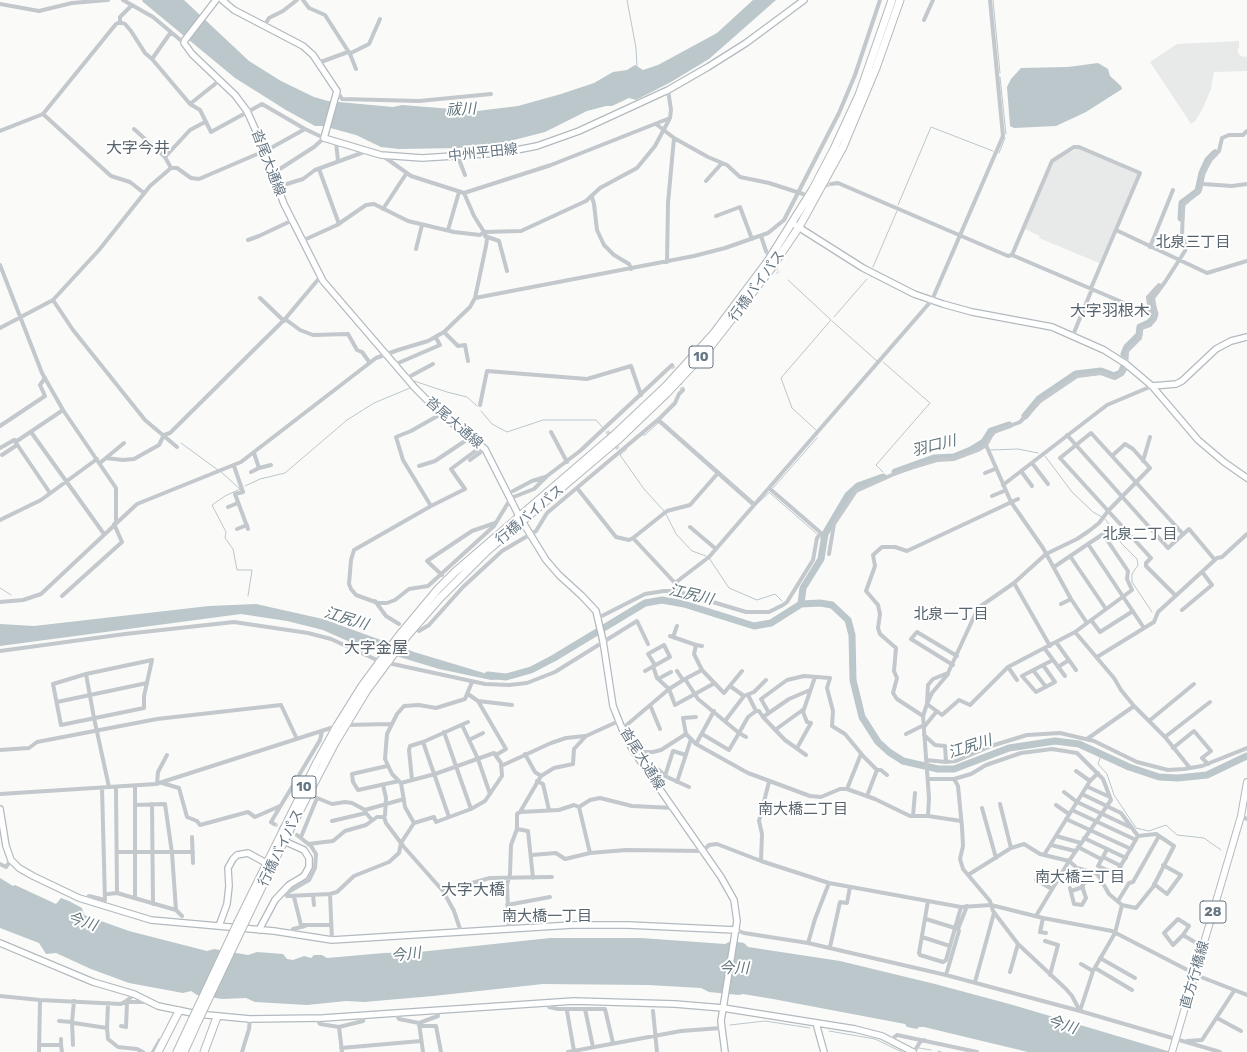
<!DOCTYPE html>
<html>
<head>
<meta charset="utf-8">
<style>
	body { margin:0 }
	canvas { display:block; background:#fafaf8 }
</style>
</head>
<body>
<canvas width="1247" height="1052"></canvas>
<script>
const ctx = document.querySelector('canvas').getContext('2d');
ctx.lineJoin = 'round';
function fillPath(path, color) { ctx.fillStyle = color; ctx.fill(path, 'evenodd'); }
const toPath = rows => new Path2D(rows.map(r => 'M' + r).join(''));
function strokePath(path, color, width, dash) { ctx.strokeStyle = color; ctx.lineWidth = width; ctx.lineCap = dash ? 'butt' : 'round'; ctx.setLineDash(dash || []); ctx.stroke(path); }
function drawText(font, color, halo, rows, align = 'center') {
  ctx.font = font + ' Rubik,"Noto Sans JP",sans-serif'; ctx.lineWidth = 4; ctx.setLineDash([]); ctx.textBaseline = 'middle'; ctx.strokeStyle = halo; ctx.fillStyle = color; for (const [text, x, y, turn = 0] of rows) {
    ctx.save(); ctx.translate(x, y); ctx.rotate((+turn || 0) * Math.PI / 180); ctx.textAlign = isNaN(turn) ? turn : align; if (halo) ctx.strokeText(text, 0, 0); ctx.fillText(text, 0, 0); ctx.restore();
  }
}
const built = toPath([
	[1239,41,1239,48,1237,50,1240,56,1247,57,1247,71,1214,72,1211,89,1203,108,1196,120,1191,124,1150,62,1177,44],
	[1078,148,1137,173,1137,176,1099,263,1039,238,1040,236,1025,229,1054,161]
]);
const water = toPath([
	[142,0,184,0,249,61,281,81,314,97,328,101,393,107,402,105,477,111,518,106,561,94,594,83,613,72,627,70,635,65,643,70,658,65,717,33,753,0,776,0,709,59,671,82,636,100,629,98,612,106,606,106,587,111,545,132,506,142,459,148,399,149,381,147,356,135,323,126,315,126,286,110,235,78,143,2],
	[1098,63,1108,69,1110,76,1121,86,1122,89,1086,112,1056,126,1014,128,1010,126,1007,87,1011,79,1021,68,1068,67],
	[256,604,323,619,414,652,504,679,491,680,439,669,350,642,323,630,287,621,241,614,0,646,0,624,34,626,209,606],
	[0,878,13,886,15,885,56,904,61,898,69,901,82,908,84,915,129,931,207,951,214,949,248,955,257,952,283,954,287,959,293,960,304,956,311,958,314,955,322,955,327,958,384,953,419,952,550,938,641,938,725,944,731,941,744,943,748,947,840,961,935,984,1013,1005,1171,1052,1028,1052,924,1027,919,1027,917,1029,907,1027,905,1024,773,999,743,994,739,995,709,992,701,988,648,985,543,984,433,996,364,1002,346,1001,307,1005,255,1002,246,998,222,999,197,995,191,991,183,993,129,983,91,969,56,953,46,954,39,943,0,928]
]);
const stream = toPath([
	[627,0,636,48,637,67],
	[993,0,1000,73],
	[1000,77,1006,134],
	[999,153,1005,138],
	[898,205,931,127,993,151],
	[873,267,897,211],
	[788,280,831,320,781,378,792,408,816,430],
	[834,317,867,279],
	[832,321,877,361],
	[883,362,930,403,876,465,883,472],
	[414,381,447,392,467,397,477,406],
	[481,411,492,424,507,432,543,420,596,420,603,428],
	[661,420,754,502],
	[643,435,645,435,658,423],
	[181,443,218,470],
	[627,449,620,455,644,489,664,511],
	[990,450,1018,449,1038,453],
	[1045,456,1072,492,1093,512,1102,517],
	[220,471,240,489,225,496,212,505,226,532,225,538,233,549,237,570,252,570,248,596],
	[245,486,260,479,285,473,347,420,374,403,410,388],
	[773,488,817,438],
	[770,493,817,534],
	[757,504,771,491],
	[666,514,676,534,692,551,706,556],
	[1105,519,1119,537,1121,543,1137,559,1138,565,1132,574,1132,582,1152,612],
	[819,537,823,540],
	[709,558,729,588,757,600,775,594,782,601],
	[0,588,11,595],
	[1101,755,1098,764,1107,774,1114,795,1136,828,1149,831,1166,825,1177,835,1204,838,1221,850],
	[730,1025,765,1021,810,1028],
	[829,1031,875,1039,902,1052],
	[919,1048,931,1050],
	[938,1051,941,1052]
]);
const river = toPath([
	[1181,218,1182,203,1198,191,1202,173,1208,160,1215,153],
	[1124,354,1127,347,1139,335,1140,327,1149,323,1153,319,1155,314,1150,298,1157,290],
	[1025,416,1039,399,1076,374,1101,371,1114,376,1121,373,1123,368],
	[895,472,934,458,954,457,971,450,984,442,991,431,1009,425],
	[801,604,803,588,821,559,825,534,848,495,858,486,883,477],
	[488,675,506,677,531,670,554,658,645,603,662,600,684,604,754,626,771,623,801,604,820,603,832,605,848,620,852,635,853,680,862,717,878,742,889,752,903,761,938,769,954,769,1009,748,1055,741,1079,744,1129,767,1159,777,1178,778,1207,775,1247,756]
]);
const streetTunnel = toPath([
	[820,188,831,184],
	[766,251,778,273],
	[672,365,683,390],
	[607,431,618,449],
	[274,824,297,835]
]);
const street = toPath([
	[123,0,153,17,184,43],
	[303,0,309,8,325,15,350,54,356,69],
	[0,4,39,11,72,3,108,0],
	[924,20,933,0],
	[120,22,125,24,131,31,145,53,152,59],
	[264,26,269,18,283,11,297,0],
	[171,32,152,59,190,104,200,110,211,132,262,104,305,129,324,138,314,147,272,174],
	[318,63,348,52,351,53,369,44,380,19],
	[337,91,342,99,419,101,491,94],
	[190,104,220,80],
	[43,114,111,176,130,182,144,193],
	[656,124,674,138,708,157,727,165,740,177,769,183,803,194],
	[134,129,165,157,171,168],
	[0,131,43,114,116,24,120,22,120,17,132,5],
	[336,142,338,161],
	[383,156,411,176,464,193,551,165,670,118],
	[165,157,190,130,205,122],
	[458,157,465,175],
	[319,169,339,224],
	[706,181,722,163],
	[831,184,838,183,1008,256,1012,255,1052,161,1074,147,1079,147,1140,173,1091,288],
	[1203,184,1232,186,1247,184],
	[277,187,303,179,315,170,367,151],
	[592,197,594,204,597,230,604,245,614,255,629,264,631,269],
	[383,209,406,174],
	[716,216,740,207,752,239],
	[448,230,459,192],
	[1116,230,1207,273,1247,261],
	[485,236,499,241,507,271],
	[761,236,766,251],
	[248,240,259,236,293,220],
	[304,240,337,225,366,205,374,204,408,221,454,232,480,235,484,232,521,231,586,201,600,188,637,168,655,146,670,118,671,110,668,90],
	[1150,247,1173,190],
	[416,249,422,225],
	[1012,255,1150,314,1148,297,1159,285,1161,287],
	[667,262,668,203,674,138],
	[0,265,42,373,63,410,116,488,116,522],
	[260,298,284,321],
	[475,298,694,256,725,248,768,233,784,220,839,113,855,75,880,0],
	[53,300,73,330,145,420,177,447],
	[285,319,300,330,313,335,348,334,357,350,362,352,370,363],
	[0,328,53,300,99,250,150,186,171,168,177,168,191,178,199,179,269,149,305,129],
	[444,332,458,346,465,345,468,361],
	[1073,335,1092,289],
	[396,364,440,345,436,338],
	[407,378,433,364],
	[480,405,487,371,587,379,631,366,641,395],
	[441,414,411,431,396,437,403,460,431,506,465,489,451,469,482,446],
	[658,420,754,505],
	[0,426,45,396,40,385,45,378],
	[31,432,104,534],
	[551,432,567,462],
	[1067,435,1168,548,1189,529,1215,560],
	[14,440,50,493],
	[0,448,14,440,17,441,63,410],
	[2,455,17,445],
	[106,458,124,443],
	[470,460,485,449],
	[1143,461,1150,437],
	[100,463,106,458,123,460,134,459,159,445,164,435,170,433,285,319,321,276],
	[1032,463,1048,484],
	[234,466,243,492,235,494,248,529],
	[419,466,435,461,471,437],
	[259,468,271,465],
	[1021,471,1032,486],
	[251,472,259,468,254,453],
	[985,473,995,469],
	[1003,485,1107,405,1152,386],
	[577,488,616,537,629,540,633,538,667,511,690,505,718,473],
	[513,491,532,481,545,477],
	[992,496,1004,491],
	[431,506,354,550,351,560,349,584,351,589,356,595,378,603,387,603,395,600,409,589,428,586,494,526,511,498,534,489,547,476,580,451,672,365],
	[228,507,238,503],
	[0,520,41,500,97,459],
	[690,527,716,549],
	[237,529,247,525],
	[633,538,675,583,676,591],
	[829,554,834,524,856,491,903,470,937,460,954,459,978,450,986,445],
	[1070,556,1106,609],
	[1054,567,1088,544,1144,628],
	[442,575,427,561,472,531,495,523],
	[675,583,709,557,932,300,1003,136,990,0],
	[1014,583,1050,646],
	[1175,595,1146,566,1146,563,1151,558,1060,458,1091,433,1092,434,1183,534],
	[62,596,122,542,114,524],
	[375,601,386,616,399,624],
	[0,602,23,600,41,594,137,504,241,462,376,358,398,350,428,341,444,332,470,307,475,298,486,246,487,239,484,232,474,216,464,193],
	[1061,604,1071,599],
	[1182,610,1212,585,1203,573],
	[598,618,645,594,664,591,676,591,746,612,769,612,783,605,787,602,813,560,817,538,821,533,769,488],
	[1091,620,1100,632,1133,611],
	[1087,623,1071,599,1043,548,1011,502,986,445,991,436,994,432,1020,422,1040,401,1077,376,1101,373,1115,378,1123,373,1126,368,1127,351,1140,338,1141,328,1150,325,1155,319,1156,315,1153,298,1165,282,1185,251,1186,245,1182,237,1183,205,1200,190,1203,174,1211,159,1219,151,1222,138,1229,135,1243,135,1247,131],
	[419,631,429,625,463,587,502,551,536,531,547,513,660,418,675,403,679,394,683,390],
	[1075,632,1114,678,1121,690,1134,706,1165,737,1190,768],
	[670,636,696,645,694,654,702,670,724,693,742,671],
	[673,637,677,626],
	[1056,642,1076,670],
	[696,645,702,646],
	[1045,649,1065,676],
	[0,651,125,634,234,622,308,633,331,639,379,661,485,684,509,685,527,683,555,672,637,621,648,644],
	[1097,657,1154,622,1158,612,1217,558,1222,557,1247,534],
	[152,660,144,696,144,708,61,725,53,684,86,674,152,660],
	[953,665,911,639,917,632,957,656],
	[1043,665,1055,682,1036,692,1022,676,1043,665,1053,660],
	[653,666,657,678,669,689,675,705,713,684],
	[1008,667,1017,680],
	[1058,667,1069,660],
	[1033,670,1046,687],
	[645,671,670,657,664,645,648,654,655,665],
	[677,671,683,680],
	[86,674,94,718,109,787],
	[948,674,932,693,927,704,942,715,959,700,970,705,1008,667,1075,632,1132,590,1127,579,1128,571,1103,534,1088,544],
	[658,679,671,672],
	[685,679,702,670],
	[730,686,744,696],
	[468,694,478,701,506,749,496,755],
	[748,695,756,711],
	[478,701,512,705],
	[57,702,147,683],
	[650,705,660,729],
	[769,713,761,699,787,680,804,676,830,678,827,688,833,711,832,726,845,734,864,757,877,770,867,796],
	[923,716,897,699,893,693,897,678,894,671,896,648,880,634,878,628,880,614,878,605,866,591,875,566,873,555,882,547,895,547,907,551,1018,499],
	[725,721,744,696,754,692,766,680],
	[1149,721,1194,684],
	[346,725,391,724],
	[462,725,478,759,490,794],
	[924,727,937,711],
	[622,729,669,689,685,679,698,699,739,733,748,717,756,711,759,711,763,717],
	[775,730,804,709],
	[444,732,471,809],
	[686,734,683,718,696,717],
	[702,734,729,750,739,733,746,737],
	[906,734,924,725],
	[924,735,935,745,945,746,946,762],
	[1165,737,1210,702],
	[1087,739,1134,706],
	[469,740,483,733],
	[696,744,714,711],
	[797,748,811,723,807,722,803,712,815,677],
	[1173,748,1194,731,1211,751,1202,758,1208,764],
	[0,750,29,748,37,742,157,719,281,705,297,739],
	[634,752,653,752,661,750,686,734,696,744,748,773,810,796,821,797,840,789,847,789,875,799,910,816,928,816,961,821],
	[525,754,535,772,541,776],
	[806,755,785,740,763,717,789,699,810,690],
	[926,760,946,762,956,761,991,746,1027,735,1060,733,1094,741,1137,762,1168,770,1184,769,1202,766,1247,748],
	[642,763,645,763,659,770,665,776,689,787],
	[387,766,352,774,353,782,358,790,399,781],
	[501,766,551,743,566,738,585,736],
	[877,770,881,770,887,775],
	[1076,771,1090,781],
	[665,776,673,751,686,755],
	[928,779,954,779,971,774,986,765,1021,753,1052,749,1077,753,1103,779,1111,800,1069,861,1036,916],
	[954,779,958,786,962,827,963,846,960,859,963,869,990,901,993,911,1018,944,1066,989,1072,996,1080,1011],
	[412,780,409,750,410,746,423,742],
	[537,781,543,784,549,810],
	[677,782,691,739],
	[162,783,179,788,187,817,197,821,200,825,248,812,255,817,280,806],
	[157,784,158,772,167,755],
	[383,785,386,798,385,815,384,817,386,823,404,847,443,891,454,911,461,932],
	[1088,787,1110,797],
	[116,788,117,893],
	[847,789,861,754],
	[1064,792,1077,802,1132,828],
	[0,794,156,784,337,726],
	[1082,794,1121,813,1138,836],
	[152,804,153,904],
	[1000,804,1011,848],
	[1056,805,1069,814],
	[579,807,590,800,600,798,632,806,674,808],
	[982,808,996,858],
	[1072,810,1136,840],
	[520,812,559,810,574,805,579,807],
	[913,816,915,793],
	[928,816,929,798,923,716,927,704,928,685,933,679,948,673,978,608,1014,583,1046,554,1077,539,1089,531,1099,523,1108,511,1150,468,1133,449,1125,444,1112,456],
	[1241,816,1247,819],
	[449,817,423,742,468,722],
	[1066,819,1131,849],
	[332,821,366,813,372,820],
	[414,823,405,807,401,783,392,774,385,759,387,734,397,714,404,706,419,705,436,708,465,699,472,682],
	[274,824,271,822,320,740,322,731],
	[517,829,528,831,533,878],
	[297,835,311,846,316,854,315,868,309,880,290,891,286,894,287,896,330,894,337,892,354,876,389,862,399,853,401,843,414,823,434,817,436,822,471,809,485,801,502,776,501,763,494,753,435,774,401,783],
	[1056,836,1081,843],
	[192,837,193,863],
	[301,837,317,798,332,804,345,802,352,803,365,810,404,799],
	[1084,838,1126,858],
	[308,844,333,841,345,831,366,825,377,817,384,817],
	[1051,845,1075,851],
	[1078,847,1101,859],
	[1107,849,1103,857,1121,866],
	[118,852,193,852],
	[590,853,626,850,703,851,709,845,717,844,761,861,829,883,961,907,991,905,1043,918,1112,931,1201,977,1247,995],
	[532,855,556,853,565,859,590,853,579,807],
	[1044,855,1090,781,1098,773],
	[1103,857,1098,866,1116,874,1138,836],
	[761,861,762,834,759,821,769,782],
	[0,864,6,867,11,860],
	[968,875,1011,848,1024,844,1040,854,1069,861,1077,868,1096,873,1100,878,1109,894,1122,905,1136,908,1153,887,1174,846,1156,834,1138,836],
	[1036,880,1052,889],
	[1154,884,1167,894,1181,875,1163,865],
	[1070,888,1074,904,1082,905,1086,898,1082,886,1094,872],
	[443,891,490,878,552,877],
	[1071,891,1083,887],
	[108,894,117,893,176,910,172,853,165,804,135,805],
	[330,894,332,940],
	[313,895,314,905],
	[294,897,301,925,331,925],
	[135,898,135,786],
	[86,900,89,896,105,900,102,788],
	[928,901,919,953,920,955,943,962,946,960,961,907],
	[1118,901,1129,883,1133,882,1159,836],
	[507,905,550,897],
	[176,910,182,916],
	[1043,918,1040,932,1046,933],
	[926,919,955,928],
	[509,929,507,885,510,874,511,845,517,829,517,814,520,812,541,776,554,768,573,764,574,749,586,736,619,721],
	[736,930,744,933,808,943,946,975,1080,1011,1220,1052],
	[290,934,293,929,305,926],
	[1183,935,1189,926,1178,919,1164,933,1173,945,1183,935,1203,947],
	[922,937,950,946],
	[1045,941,1058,945,1050,975],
	[808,943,815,919,829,883],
	[830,947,840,902,847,903,850,887],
	[1100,958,1135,978],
	[1081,964,1093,971],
	[1095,968,1132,990],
	[1010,972,1018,944],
	[946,975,959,931,958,929,967,906],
	[975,982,994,913],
	[0,996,40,1000,121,1004,128,1000,134,994],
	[126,1002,148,1002],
	[549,1002,549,1007,558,1009,605,1009,613,1043],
	[585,1009,593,1047],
	[567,1011,574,1051],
	[653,1011,657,1052],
	[1080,1011,1093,971,1115,933,1122,905],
	[396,1014,399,1019,419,1023],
	[316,1018,320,1024,339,1027,363,1021,364,1016],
	[1217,1018,1241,1031],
	[59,1021,72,1022,74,1001],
	[72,1022,73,1045],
	[74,1023,107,1028,108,1003],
	[121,1026,126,1027,127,1002],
	[419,1026,436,1026,441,1052],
	[339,1027,342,1052],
	[107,1028,108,1039,118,1047,137,1049,143,1052],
	[891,1040,897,1035,977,1052],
	[1187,1041,1202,1040,1234,991],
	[39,1045,61,1045,61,1039],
	[61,1045,62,1052],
	[341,1048,421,1041],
	[39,1052,40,1000],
	[153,1052,160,1040],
	[242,1052,249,1029,250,1019],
	[423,1052,419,1023,438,1016,437,1010],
	[568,1052,681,1031,721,1028],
	[914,1052,920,1042,924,1040]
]);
const secondary = toPath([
	[216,0,185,40,184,43,192,54,235,95,247,111,256,131,284,204,323,281,415,388,441,414,485,449,519,516,546,560,559,575,582,596,596,611,603,641,613,706,625,736,634,752,721,877,734,900,737,921,721,1021,725,1052],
	[222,0,234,10,303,46,313,55,337,91,324,138,381,155,422,158,501,153,537,146,579,131,668,90,708,67,746,43,804,0],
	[792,223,863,268,914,294,943,304,972,312,1052,327,1104,350,1126,364,1152,386,1198,440,1224,462,1247,478],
	[1152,386,1176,384,1182,381,1216,349,1231,341,1247,337],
	[0,809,6,846,11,860,19,868,33,876,79,898,151,920,274,931,332,940,572,925,628,925,736,930],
	[219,926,227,904,229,886,228,868,233,859,237,855,248,853,266,863],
	[259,930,275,900,289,885,304,876,309,867,309,858,304,850,284,841],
	[0,943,93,982,134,994,158,1006,197,1014,250,1019,323,1018,574,1001,675,1004,723,1008,855,1029,882,1036,913,1052],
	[816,1023,824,1052]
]);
const primary = toPath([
	[1172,1052,1241,816,1247,782]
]);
const highway = toPath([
	[238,922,316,764,337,726,362,686,398,637,438,589,455,572,613,436,666,386,714,333,768,261,813,189,834,149,859,95,892,0],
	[244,924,284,841,335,743,367,690,407,636,440,598,487,551,619,439,667,393,710,347,770,270,799,227,843,147,876,68,900,0],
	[158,1052,179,1011],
	[177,1052,192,1020],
	[184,1052,198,1021],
	[204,1052,217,1017]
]);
const highwayBridge = toPath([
	[192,1020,238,922],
	[198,1021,244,924]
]);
const shields = [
	[701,357,24],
	[304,787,24],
	[1213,912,26]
];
const shieldNames = [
	["10",701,357],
	["10",304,787],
	["28",1213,912]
];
const streetNames = [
	["中州平田線",483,153,-6],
	["沓尾大通線",268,163,69],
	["行橋バイパス",757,286,-54],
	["沓尾大通線",454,423,41],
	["行橋バイパス",530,515,-40],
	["沓尾大通線",642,759,58],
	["行橋バイパス",281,848,-64],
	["直方行橋線",1195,975,-74]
];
const waterNames = [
	["祓川",461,110,-3],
	["羽口川",934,446,-14],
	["江尻川",691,595,13],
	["江尻川",346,619,17],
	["江尻川",970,747,-18],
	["今川",82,922,18],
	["今川",406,955,-7],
	["今川",734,969],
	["今川",1062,1025,17]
];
const neighbourhoodNames = [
	["北泉三丁目",1193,243],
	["北泉二丁目",1140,535],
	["北泉一丁目",951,615],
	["南大橋二丁目",803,810],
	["南大橋三丁目",1080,878],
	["南大橋一丁目",547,917]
];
const quarterNames = [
	["大字今井",138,148],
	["大字羽根木",1110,311],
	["大字金屋",376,648],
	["大字大橋",473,890]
];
fillPath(built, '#e8e9e9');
fillPath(water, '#bbc7cb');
strokePath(stream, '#bbc7cb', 1);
strokePath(river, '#bbc7cb', 7);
strokePath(streetTunnel, '#d5d9db', 4, [4, 2]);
strokePath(secondary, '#b3babf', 8);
strokePath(primary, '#b5babe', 8);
strokePath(highway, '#b4b9bd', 9);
strokePath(street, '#c3c8cc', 4);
strokePath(secondary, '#fff', 5.5);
strokePath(primary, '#fff', 6);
strokePath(highway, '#fff', 7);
strokePath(highwayBridge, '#b4b9bd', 9, []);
strokePath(highwayBridge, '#fff', 7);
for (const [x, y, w] of shields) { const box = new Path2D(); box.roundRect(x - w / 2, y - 11, w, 22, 3); ctx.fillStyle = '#fff'; ctx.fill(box); strokePath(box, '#657683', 1); }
drawText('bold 13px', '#657683', null, shieldNames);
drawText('14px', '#657683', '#fff', streetNames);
drawText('italic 15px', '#60757c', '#fff', waterNames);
drawText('15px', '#57646e', '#fff', neighbourhoodNames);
drawText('16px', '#57646e', '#fff', quarterNames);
</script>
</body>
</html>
